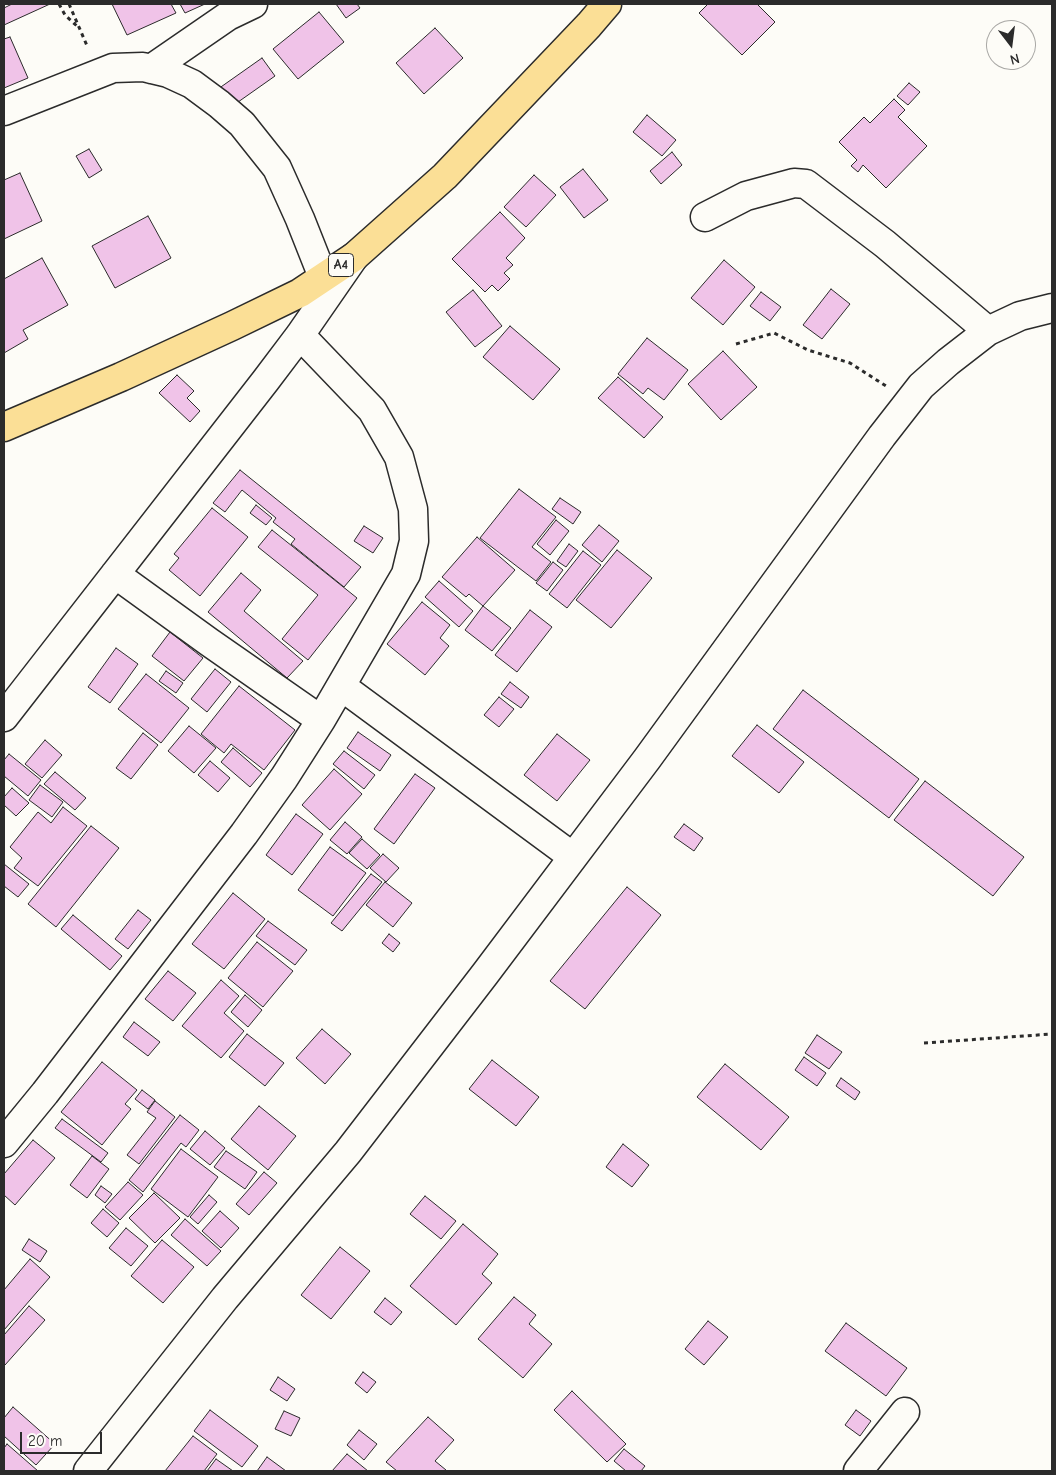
<!DOCTYPE html>
<html>
<head>
<meta charset="utf-8">
<style>
	body { margin:0 }
	#map { position:relative; width:1056px; height:1475px; overflow:hidden; background:#fdfcf7; font-family:"Comic Neue",sans-serif }
	canvas { display:block }
	.frame { position:absolute; inset:0; border:5px solid #2b2b2b; pointer-events:none }
	.north { position:absolute; left:986px; top:20px; width:50px; height:50px; box-sizing:border-box; background:#fdfcf7; border:1px solid #a9a8a5; border-radius:50%; rotate:165deg; font-size:14px; font-weight:700; line-height:20px; text-align:center; color:#2b2b2b }
	.north::after { content:''; display:block; margin:auto; width:18px; height:22px; background:#2b2b2b; clip-path:polygon(50% 0,100% 100%,50% 72%,0 100%) }
	.scale { position:absolute; left:20px; top:1432px; width:82px; height:22px; box-sizing:border-box; border:2px solid #2b2b2b; border-top:0; padding-left:6px; font-size:15px; line-height:18px; white-space:nowrap; color:#2b2b2b; -webkit-text-stroke:4px #fdfcf7; paint-order:stroke }
</style>
</head>
<body>
<div id="map">
<canvas width="1056" height="1475"></canvas>
<div class="frame"></div>
<div class="north">N</div>
<div class="scale">20 m</div>
</div>
<script>
const ctx = document.querySelector('canvas').getContext('2d');
ctx.lineJoin = 'round';
function fillPath(path, color) { ctx.fillStyle = color; ctx.fill(path, 'evenodd'); }
const toPath = rows => new Path2D(rows.map(r => 'M' + r).join(''));
function strokePath(path, color, width, dash) { ctx.strokeStyle = color; ctx.lineWidth = width; ctx.lineCap = dash ? 'butt' : 'round'; ctx.setLineDash(dash || []); ctx.stroke(path); }
function drawText(font, color, halo, rows, align = 'center') {
  ctx.font = font + ' "Comic Neue",sans-serif'; ctx.lineWidth = 5; ctx.setLineDash([]); ctx.textBaseline = 'middle'; ctx.strokeStyle = halo; ctx.fillStyle = color; for (const [text, x, y, turn = 0] of rows) {
    ctx.save(); ctx.translate(x, y); ctx.rotate((+turn || 0) * Math.PI / 180); ctx.textAlign = isNaN(turn) ? turn : align; if (halo) ctx.strokeText(text, 0, 0); ctx.fillText(text, 0, 0); ctx.restore();
  }
}
const building = toPath([
	[12,4,50,4,4,25,4,8,12,4],
	[112,4,171,4,176,13,127,35,112,4],
	[180,4,205,4,185,13,180,4],
	[336,4,357,4,360,8,346,18,336,4],
	[708,4,757,4,775,22,742,55,699,13,708,4],
	[319,12,344,42,298,79,273,49,319,12],
	[435,28,463,58,424,94,396,63,435,28],
	[10,37,28,78,4,88,4,39,10,37],
	[262,58,275,76,231,107,218,89,262,58],
	[909,83,920,92,908,105,897,96,909,83],
	[894,99,905,110,898,117,927,146,886,188,863,165,858,172,851,166,857,160,839,142,864,117,870,123,894,99],
	[647,115,676,140,662,156,633,132,647,115],
	[89,149,102,170,89,178,76,156,89,149],
	[672,152,682,165,661,184,650,171,672,152],
	[583,169,608,200,584,218,560,187,583,169],
	[20,173,42,221,4,239,4,180,20,173],
	[534,175,556,195,526,227,504,207,534,175],
	[500,212,525,238,506,258,513,265,504,273,510,279,498,291,492,285,485,292,452,259,500,212],
	[148,216,171,258,115,288,92,246,148,216],
	[42,258,68,305,23,330,28,339,4,353,4,279,42,258],
	[724,260,755,287,723,325,691,298,724,260],
	[831,289,850,304,822,339,803,325,831,289],
	[473,290,502,326,475,347,446,312,473,290],
	[761,292,781,307,770,321,750,306,761,292],
	[510,326,560,369,533,400,483,357,510,326],
	[647,338,688,370,664,400,648,388,643,394,618,374,647,338],
	[723,351,757,387,721,420,688,384,723,351],
	[177,375,194,391,187,398,200,411,190,422,159,393,177,375],
	[618,377,663,417,644,438,598,398,618,377],
	[240,470,361,567,344,587,291,544,295,539,273,522,276,518,242,490,225,512,213,503,240,470],
	[519,489,556,517,532,547,551,562,536,581,480,538,519,489],
	[560,498,581,512,573,524,552,509,560,498],
	[256,505,272,518,266,525,250,513,256,505],
	[212,508,248,537,200,596,169,570,179,558,174,554,212,508],
	[556,520,569,531,550,555,537,544,556,520],
	[599,525,619,541,602,562,582,545,599,525],
	[364,526,383,538,373,553,354,541,364,526],
	[272,530,357,598,308,660,282,639,318,595,258,547,272,530],
	[477,537,515,570,483,606,469,594,466,597,442,577,477,537],
	[569,544,578,551,566,567,557,561,569,544],
	[617,550,652,578,611,628,576,600,617,550],
	[583,551,601,565,567,608,549,594,583,551],
	[553,562,563,570,547,591,536,583,553,562],
	[241,573,261,590,244,611,303,661,287,678,208,612,241,573],
	[439,581,473,611,459,627,425,597,439,581],
	[422,602,450,625,440,638,449,646,425,675,387,644,422,602],
	[483,606,511,628,492,651,465,630,483,606],
	[530,610,552,627,517,672,495,655,530,610],
	[170,632,203,658,184,681,152,656,170,632],
	[116,648,138,664,110,703,88,687,116,648],
	[215,669,231,682,207,712,191,699,215,669],
	[166,671,183,683,176,693,159,681,166,671],
	[146,674,189,708,161,743,118,709,146,674],
	[510,682,529,697,521,708,501,694,510,682],
	[239,686,295,730,264,770,231,744,224,753,201,734,239,686],
	[803,690,919,779,889,818,773,729,803,690],
	[499,697,514,709,499,727,484,715,499,697],
	[757,725,804,762,779,793,732,756,757,725],
	[189,726,216,748,194,773,168,751,189,726],
	[358,732,391,755,380,771,347,748,358,732],
	[143,733,158,745,131,779,116,768,143,733],
	[557,734,590,760,557,801,524,775,557,734],
	[45,740,62,755,42,778,25,764,45,740],
	[233,748,262,773,250,787,221,762,233,748],
	[344,751,375,775,364,789,333,764,344,751],
	[9,754,41,780,28,796,4,776,4,760,9,754],
	[210,761,230,778,218,792,198,775,210,761],
	[334,769,362,794,330,830,302,805,334,769],
	[55,772,86,798,75,810,44,784,55,772],
	[415,774,435,788,394,844,374,829,415,774],
	[925,781,1024,857,993,896,894,820,925,781],
	[40,785,63,802,52,817,29,800,40,785],
	[12,788,29,803,16,816,4,805,4,797,12,788],
	[63,807,87,826,38,886,14,868,22,858,10,847,38,812,51,823,63,807],
	[296,814,323,834,292,875,266,855,296,814],
	[345,822,362,837,347,854,330,840,345,822],
	[684,824,703,838,694,851,674,837,684,824],
	[91,826,119,848,56,927,28,904,91,826],
	[362,839,380,855,367,869,349,853,362,839],
	[330,847,366,873,333,916,298,890,330,847],
	[383,854,399,868,386,882,370,868,383,854],
	[4,864,29,884,18,897,4,886,4,864],
	[371,874,382,882,342,931,331,923,371,874],
	[385,882,412,903,393,927,366,905,385,882],
	[627,887,661,915,585,1009,550,981,627,887],
	[233,893,265,919,224,969,192,944,233,893],
	[138,910,151,920,128,949,115,939,138,910],
	[73,915,122,956,110,970,61,929,73,915],
	[268,921,307,950,295,965,256,936,268,921],
	[389,934,400,943,393,952,382,943,389,934],
	[257,942,293,971,263,1007,228,978,257,942],
	[168,971,196,993,173,1021,145,999,168,971],
	[221,980,239,996,224,1013,244,1031,221,1058,182,1026,221,980],
	[245,995,262,1010,248,1027,231,1012,245,995],
	[134,1022,160,1042,148,1056,123,1037,134,1022],
	[322,1029,351,1054,325,1084,296,1058,322,1029],
	[247,1034,284,1063,265,1086,229,1057,247,1034],
	[817,1035,842,1052,829,1069,805,1053,817,1035],
	[804,1057,826,1073,817,1086,795,1070,804,1057],
	[492,1060,539,1097,516,1126,469,1089,492,1060],
	[102,1062,137,1090,125,1104,131,1109,102,1145,61,1112,102,1062],
	[725,1064,789,1117,761,1150,697,1097,725,1064],
	[841,1078,860,1092,855,1100,836,1086,841,1078],
	[142,1090,155,1100,148,1109,135,1099,142,1090],
	[155,1101,175,1117,139,1164,127,1155,156,1118,147,1112,155,1101],
	[259,1106,296,1136,268,1170,231,1139,259,1106],
	[180,1115,199,1130,186,1147,181,1143,143,1192,129,1180,180,1115],
	[62,1119,108,1153,101,1162,55,1128,62,1119],
	[205,1131,225,1148,210,1165,190,1149,205,1131],
	[33,1140,55,1158,15,1205,4,1195,4,1174,33,1140],
	[623,1144,649,1165,632,1187,606,1167,623,1144],
	[181,1149,218,1177,188,1217,151,1189,181,1149],
	[226,1151,257,1172,245,1189,214,1167,226,1151],
	[92,1156,109,1169,87,1198,70,1185,92,1156],
	[264,1172,277,1183,249,1215,236,1204,264,1172],
	[128,1182,143,1195,120,1220,105,1207,128,1182],
	[101,1186,112,1194,105,1203,95,1195,101,1186],
	[154,1193,180,1218,155,1243,129,1218,154,1193],
	[209,1195,217,1202,198,1224,190,1217,209,1195],
	[425,1196,456,1221,441,1239,410,1214,425,1196],
	[103,1209,119,1223,107,1237,91,1223,103,1209],
	[220,1211,239,1228,221,1248,202,1231,220,1211],
	[185,1219,221,1251,207,1266,171,1235,185,1219],
	[463,1224,498,1254,482,1274,492,1283,456,1325,410,1286,463,1224],
	[126,1228,148,1246,131,1266,109,1248,126,1228],
	[29,1239,47,1251,40,1262,22,1250,29,1239],
	[162,1240,194,1267,163,1303,131,1276,162,1240],
	[340,1247,370,1271,331,1319,301,1295,340,1247],
	[30,1259,50,1277,4,1330,4,1290,30,1259],
	[514,1297,536,1315,529,1324,552,1344,523,1378,478,1339,514,1297],
	[385,1298,402,1312,391,1325,374,1312,385,1298],
	[29,1306,45,1320,5,1365,4,1364,4,1335,29,1306],
	[708,1321,728,1337,704,1365,685,1349,708,1321],
	[846,1323,907,1368,886,1396,825,1351,846,1323],
	[363,1372,376,1382,367,1393,355,1383,363,1372],
	[278,1377,295,1389,287,1401,270,1390,278,1377],
	[572,1391,626,1444,607,1462,554,1410,572,1391],
	[13,1407,55,1444,36,1465,4,1436,4,1418,13,1407],
	[210,1410,258,1446,242,1467,194,1431,210,1410],
	[856,1410,871,1421,860,1436,845,1425,856,1410],
	[284,1411,300,1418,291,1436,275,1429,284,1411],
	[428,1417,454,1440,435,1461,446,1470,444,1471,397,1471,386,1462,428,1417],
	[359,1430,377,1444,364,1460,347,1445,359,1430],
	[193,1436,217,1454,204,1471,165,1471,193,1436],
	[7,1444,38,1471,4,1471,4,1448,7,1444],
	[624,1449,645,1466,641,1471,626,1471,614,1461,624,1449],
	[347,1454,368,1471,332,1471,347,1454],
	[267,1457,286,1471,257,1471,267,1457],
	[216,1459,233,1471,207,1471,216,1459]
]);
const path = toPath([
	[59,4,65,15,78,27],
	[69,4,88,48],
	[736,344,774,333,808,350,850,363,886,386],
	[924,1043,1052,1034]
]);
const minor = toPath([
	[151,69,228,16,253,4],
	[4,111,113,68,143,67,168,73,192,84,219,104,242,124,277,168,300,219,323,277],
	[705,217,746,196,794,183,806,184,885,244,988,331],
	[115,574,209,642,321,720],
	[341,686,573,857],
	[4,717,266,380,300,335,354,257],
	[4,1143,45,1093,244,834,284,778,321,720,406,574,414,541,413,509,399,457,372,410,300,335],
	[88,1471,225,1298,348,1152,485,974,647,759,882,436,921,386,948,362,988,331,1020,316,1052,308],
	[858,1471,905,1412]
]);
const major = toPath([
	[4,427,121,377,232,326,300,293,354,257,445,176,589,25,607,4]
]);
const shields = [
	[341,265,25]
];
const shieldNames = [
	["A4",341,265]
];
fillPath(building, '#f0c3e8');
strokePath(building, '#2b2b2b', 1);
strokePath(minor, '#2b2b2b', 31);
strokePath(major, '#2b2b2b', 31);
strokePath(path, '#2b2b2b', 3, [4, 4]);
strokePath(minor, '#fdfcf7', 28);
strokePath(major, '#fbdf96', 28);
for (const [x, y, w] of shields) { const box = new Path2D(); box.roundRect(x - w / 2, y - 11.5, w, 23, 4); ctx.fillStyle = '#fdfcf7'; ctx.fill(box); strokePath(box, '#2b2b2b', 1); }
drawText('bold 14px', '#2b2b2b', null, shieldNames);
</script>
</body>
</html>
